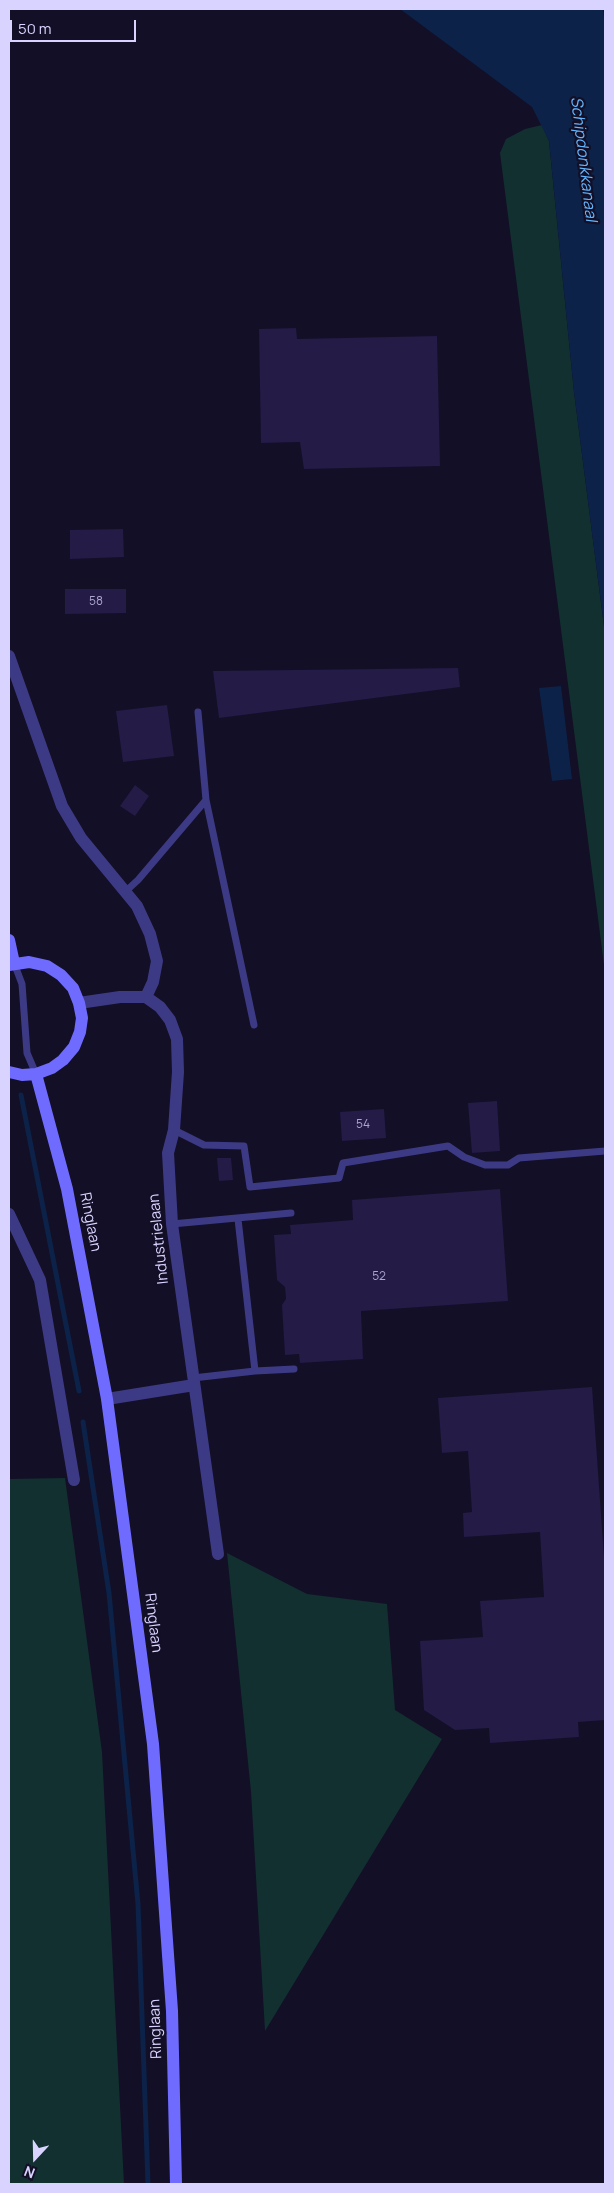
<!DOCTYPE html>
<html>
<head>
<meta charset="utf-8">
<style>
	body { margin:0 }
	#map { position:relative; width:614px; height:2193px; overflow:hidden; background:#130f26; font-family:Manrope,sans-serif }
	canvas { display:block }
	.frame { position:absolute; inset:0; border:10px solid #d9d4ff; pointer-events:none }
	.north { position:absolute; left:10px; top:2133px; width:50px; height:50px; -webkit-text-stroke:4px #130f26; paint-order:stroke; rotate:201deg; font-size:14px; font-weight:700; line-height:20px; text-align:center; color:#d9d4ff }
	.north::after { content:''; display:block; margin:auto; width:18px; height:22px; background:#d9d4ff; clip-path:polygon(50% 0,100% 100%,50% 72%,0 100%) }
	.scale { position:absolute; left:10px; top:20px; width:126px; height:22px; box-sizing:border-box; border:2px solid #d9d4ff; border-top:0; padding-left:6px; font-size:15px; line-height:18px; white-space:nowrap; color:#d9d4ff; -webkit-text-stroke:4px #130f26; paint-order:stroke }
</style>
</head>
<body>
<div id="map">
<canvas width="614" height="2193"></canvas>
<div class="frame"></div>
<div class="north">N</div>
<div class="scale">50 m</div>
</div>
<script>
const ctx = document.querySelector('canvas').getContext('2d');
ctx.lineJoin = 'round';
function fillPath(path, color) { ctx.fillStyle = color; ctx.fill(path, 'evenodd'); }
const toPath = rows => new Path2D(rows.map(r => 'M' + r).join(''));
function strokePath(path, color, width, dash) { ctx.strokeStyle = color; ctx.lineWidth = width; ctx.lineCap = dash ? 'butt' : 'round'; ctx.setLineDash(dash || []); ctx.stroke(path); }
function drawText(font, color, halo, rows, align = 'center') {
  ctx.font = font + ' Manrope,sans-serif'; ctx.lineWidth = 4.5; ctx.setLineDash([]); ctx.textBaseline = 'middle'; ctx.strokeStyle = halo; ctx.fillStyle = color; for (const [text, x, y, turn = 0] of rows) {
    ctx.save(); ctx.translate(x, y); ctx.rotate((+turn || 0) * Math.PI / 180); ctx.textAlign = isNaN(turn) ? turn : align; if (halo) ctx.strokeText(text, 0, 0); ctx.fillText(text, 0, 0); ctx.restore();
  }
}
const green = toPath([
	[542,125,549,141,574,392,605,634,605,973,500,153,506,139,525,129],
	[65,1478,102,1752,124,2184,9,2184,9,1479],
	[227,1553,307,1594,387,1604,395,1710,442,1739,265,2031,251,1792]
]);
const water = toPath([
	[400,9,603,9,605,27,605,634,574,392,549,141,532,107],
	[561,686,572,779,552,781,539,688]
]);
const stream = toPath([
	[21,1095,79,1391],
	[83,1422,109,1593,138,1904,148,2184]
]);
const building = toPath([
	[296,328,297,339,437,336,440,466,304,469,300,442,261,443,259,329],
	[123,529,124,557,70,559,70,530],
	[65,589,126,589,126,613,65,614],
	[458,668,460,687,219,718,213,671],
	[167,705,174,756,123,762,116,711],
	[135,785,149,796,135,816,120,806],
	[497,1101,500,1151,472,1153,468,1103],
	[384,1109,386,1138,342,1141,340,1112],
	[217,1158,231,1158,233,1180,219,1181],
	[500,1189,508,1301,361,1311,363,1359,300,1363,299,1354,285,1355,282,1305,286,1299,285,1287,277,1280,274,1235,291,1234,290,1225,353,1220,352,1200],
	[592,1387,605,1571,605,1720,578,1722,579,1737,490,1743,489,1728,455,1730,424,1710,420,1641,483,1637,480,1601,544,1597,540,1532,464,1537,463,1513,472,1512,468,1451,442,1453,438,1398]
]);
const service = toPath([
	[206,800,254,1025],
	[126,891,138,880,206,800,198,712],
	[14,963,22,984,27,1053,36,1074],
	[174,1130,204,1145,244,1146,250,1187,339,1178,343,1163,448,1146,464,1157,485,1165,508,1165,519,1158,605,1151],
	[238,1219,255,1371,294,1369],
	[172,1224,291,1213],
	[193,1378,255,1371]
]);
const minor = toPath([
	[9,656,62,806,81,838,137,906,150,934,157,961,153,982,146,997],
	[79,1003,120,997,146,997,160,1007,170,1020,177,1039,178,1072,174,1130,168,1153,172,1224,218,1554],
	[9,1214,40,1280,74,1480],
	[107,1399,194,1385]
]);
const secondary = toPath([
	[9,940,14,963],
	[9,965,29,962,47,966,61,975,73,988,79,1003,82,1018,80,1032,74,1047,63,1060,52,1068,36,1074,22,1075,9,1072],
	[36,1074,67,1189,107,1399,153,1744,172,2011,176,2184]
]);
const numberNames = [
	["58",96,602],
	["54",363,1125],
	["52",379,1277]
];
const streetNames = [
	["Ringlaan",90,1222,79],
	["Industrielaan",159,1239,-96],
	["Ringlaan",153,1623,83],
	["Ringlaan",156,2029,-92]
];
const waterNames = [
	["Schipdonkkanaal",583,159,83]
];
fillPath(green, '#12302f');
fillPath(water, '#0c2248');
strokePath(stream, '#0c2248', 5);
fillPath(building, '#241b47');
strokePath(service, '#3d3a85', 7);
strokePath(minor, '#3d3a85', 12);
strokePath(secondary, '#6f6bff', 12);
drawText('12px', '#aca6d1', null, numberNames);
drawText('15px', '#d9d4ff', '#130f26', streetNames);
drawText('italic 16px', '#62b6ff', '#130f26', waterNames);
</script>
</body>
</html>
